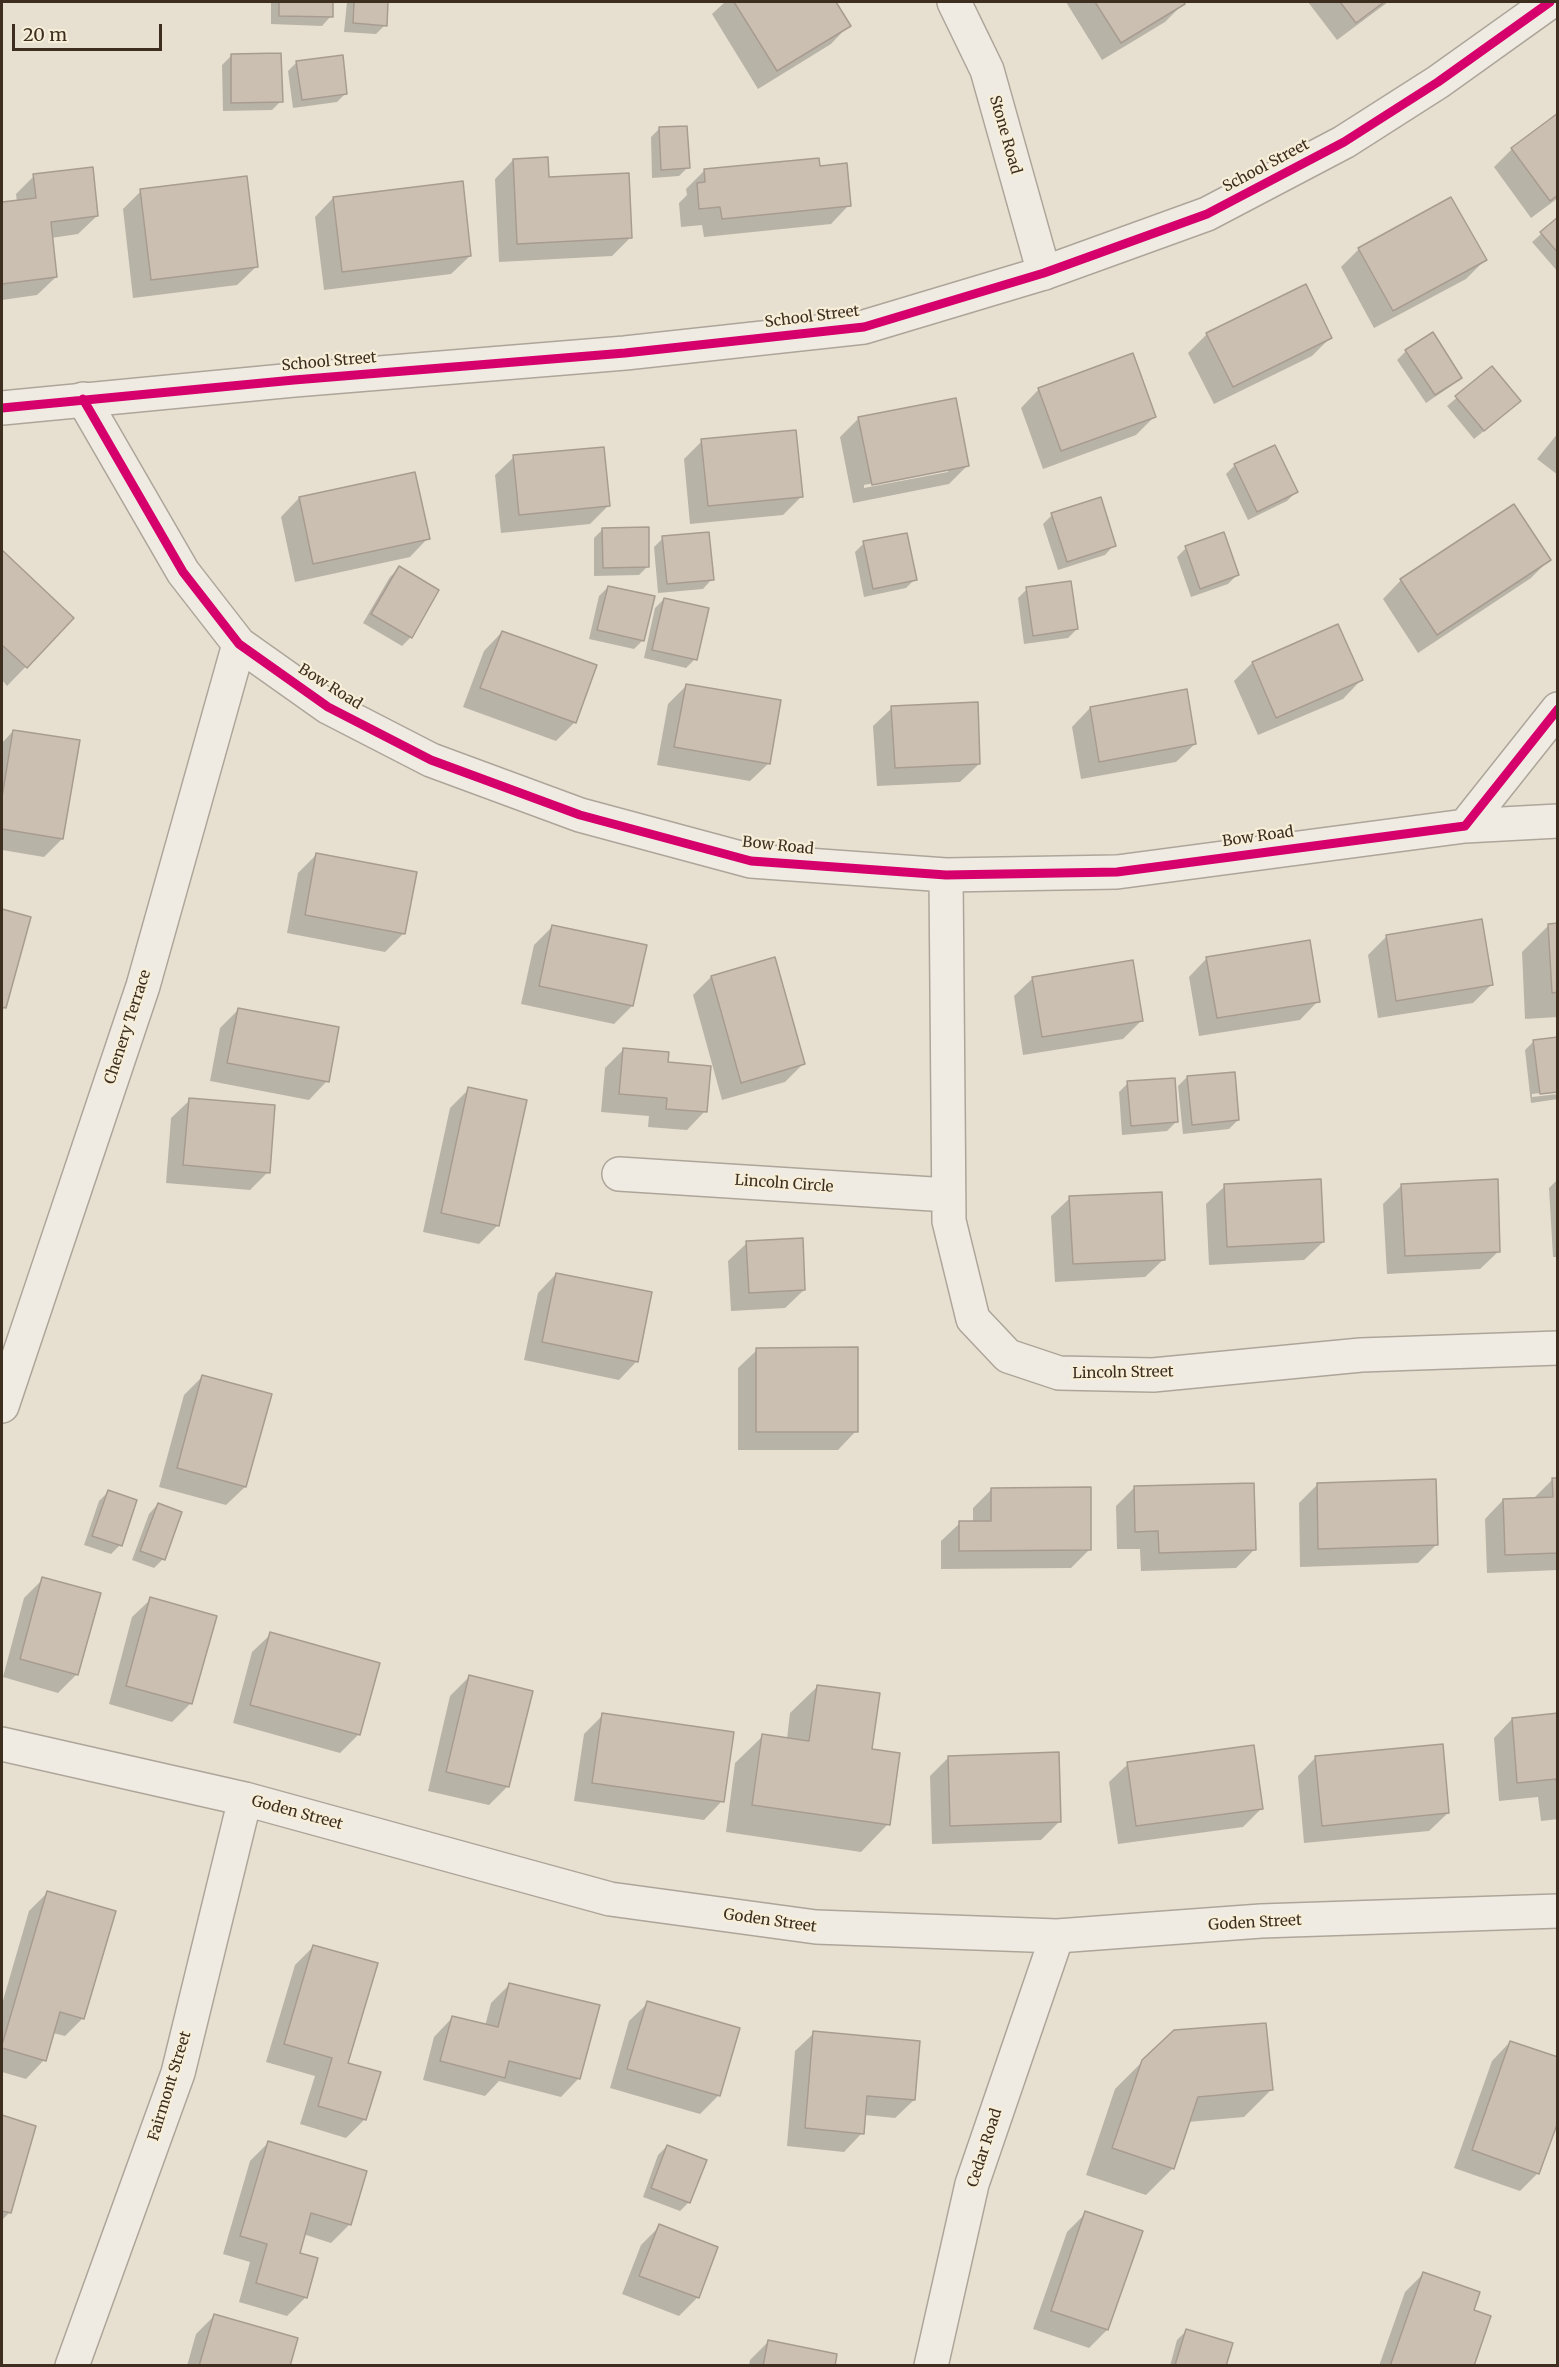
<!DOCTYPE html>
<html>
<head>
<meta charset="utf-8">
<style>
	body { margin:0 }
	#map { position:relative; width:1559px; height:2367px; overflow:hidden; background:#e7e0d1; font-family:Merriweather,serif }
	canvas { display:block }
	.frame { position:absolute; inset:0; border:3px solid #3d2e20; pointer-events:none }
	.scale { position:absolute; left:12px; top:24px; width:150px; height:27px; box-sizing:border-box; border:3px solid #3d2e20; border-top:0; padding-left:8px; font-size:18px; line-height:21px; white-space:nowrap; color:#3d2e20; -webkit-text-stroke:4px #f7eed8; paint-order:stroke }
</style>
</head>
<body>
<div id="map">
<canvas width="1559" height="2367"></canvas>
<div class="frame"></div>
<div class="scale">20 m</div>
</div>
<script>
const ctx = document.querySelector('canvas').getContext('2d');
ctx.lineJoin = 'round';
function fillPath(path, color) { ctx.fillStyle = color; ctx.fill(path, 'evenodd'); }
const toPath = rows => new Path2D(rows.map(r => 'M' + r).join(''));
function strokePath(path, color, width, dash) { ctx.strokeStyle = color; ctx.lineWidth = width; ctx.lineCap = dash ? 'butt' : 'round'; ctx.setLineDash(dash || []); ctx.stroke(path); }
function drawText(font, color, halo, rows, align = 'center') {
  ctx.font = font + ' Merriweather,serif'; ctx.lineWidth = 4.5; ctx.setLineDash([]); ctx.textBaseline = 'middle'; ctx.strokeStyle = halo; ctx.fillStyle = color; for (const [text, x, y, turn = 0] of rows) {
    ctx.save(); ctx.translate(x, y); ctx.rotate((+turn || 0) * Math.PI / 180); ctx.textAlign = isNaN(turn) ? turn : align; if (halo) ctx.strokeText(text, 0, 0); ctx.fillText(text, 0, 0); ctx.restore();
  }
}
const shadow = toPath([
	[271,2,332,2,331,16,322,26,271,24],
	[347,2,387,2,385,25,376,34,344,32],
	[725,2,834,2,849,25,831,44,758,89,712,14],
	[1066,2,1182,2,1183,4,1165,22,1102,60],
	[1308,2,1388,2,1337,40],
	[231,56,281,101,272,110,223,111,222,65],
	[297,62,346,93,337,102,293,108,288,71],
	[1558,115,1558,198,1531,218,1494,167,1512,149],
	[660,128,688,167,679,176,652,178,651,137],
	[513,160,548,178,631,237,612,256,499,262,495,179],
	[818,168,849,205,831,224,704,237,702,225,681,227,679,203,687,195,686,189,704,171],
	[34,176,97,216,78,234,51,238,56,277,37,295,2,300,2,204,17,202,16,194],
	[141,191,256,267,237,285,133,298,123,209],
	[333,198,470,256,451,274,324,290,315,217],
	[1558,219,1558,272,1532,242],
	[1359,249,1485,260,1466,279,1374,328,1341,267],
	[1207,334,1330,338,1312,356,1214,404,1188,353],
	[1406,351,1460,377,1451,386,1426,403,1397,360],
	[1492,368,1510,410,1474,439,1447,406],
	[1039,389,1154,417,1136,435,1043,469,1021,408],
	[859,418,967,466,949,484,853,503,840,437],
	[948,469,948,472,864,488,864,485],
	[1558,433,1558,475,1537,459],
	[702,441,802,496,783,515,690,524,684,459],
	[514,457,609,505,590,524,501,533,495,475],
	[1235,465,1296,492,1287,501,1248,520,1226,474],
	[299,498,428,538,410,557,295,582,281,517],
	[1052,515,1114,545,1105,555,1058,570,1043,524],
	[603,529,648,566,639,575,594,576,594,538],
	[663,538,712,579,703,589,658,593,654,547],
	[864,543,915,579,906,588,864,597,855,552],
	[1186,548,1237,575,1228,584,1191,597,1177,557],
	[2,552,72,619,7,686,2,680],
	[1549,560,1531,578,1418,653,1383,599,1401,580],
	[399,568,411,637,402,646,363,623,390,577],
	[608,587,643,640,634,649,589,639,599,596],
	[1027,589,1077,629,1068,638,1024,644,1018,598],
	[664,599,695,659,686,668,644,658,655,608],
	[502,632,595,666,574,723,556,741,463,707,484,651],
	[1252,663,1361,680,1343,699,1258,735,1234,681],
	[687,685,769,763,750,781,657,765,668,704],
	[892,708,979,764,960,782,877,786,873,726],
	[1090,708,1195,744,1176,762,1081,779,1072,727],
	[13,731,62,839,44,857,2,850,2,743],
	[317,854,404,933,385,952,287,933,298,873],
	[2,910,29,918,5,1007,2,1011],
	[1549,925,1558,925,1558,1017,1525,1019,1522,952],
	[553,926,632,1006,614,1024,521,1004,534,945],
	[1386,937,1491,985,1473,1003,1378,1018,1368,955],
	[1207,958,1318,1001,1300,1020,1199,1036,1189,977],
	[711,977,803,1064,785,1082,722,1100,693,995],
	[1033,978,1142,1020,1123,1039,1023,1055,1014,996],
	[238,1010,327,1081,309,1100,210,1081,220,1028],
	[1534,1041,1558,1091,1532,1094,1532,1097,1558,1094,1558,1099,1531,1103,1525,1050],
	[623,1050,667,1064,705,1111,687,1130,648,1127,649,1116,601,1112,605,1068],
	[1187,1077,1238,1120,1229,1129,1183,1134,1178,1086],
	[1128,1083,1176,1122,1167,1131,1122,1135,1119,1092],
	[469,1089,498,1225,479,1244,423,1232,450,1108],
	[190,1100,268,1172,250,1190,166,1183,171,1118],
	[1558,1179,1558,1257,1553,1257,1549,1188],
	[1402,1185,1499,1251,1480,1269,1387,1274,1383,1204],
	[1225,1186,1323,1242,1304,1260,1209,1265,1206,1204],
	[1070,1198,1164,1259,1145,1277,1055,1282,1051,1216],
	[747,1243,804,1290,785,1308,731,1311,728,1261],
	[556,1274,637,1361,619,1380,524,1360,538,1293],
	[757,1350,856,1431,838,1450,738,1450,738,1368],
	[203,1376,270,1395,245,1487,226,1505,159,1487,184,1395],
	[1553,1479,1558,1479,1558,1570,1487,1573,1485,1519,1503,1500,1534,1498],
	[1317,1485,1436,1545,1418,1563,1300,1567,1299,1503],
	[1134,1488,1255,1549,1236,1568,1141,1571,1140,1549,1117,1549,1116,1506],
	[992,1489,1089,1550,1071,1568,941,1569,941,1541,960,1523,973,1523,973,1508],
	[108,1492,120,1545,111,1554,84,1545,99,1501],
	[158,1504,163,1559,154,1568,132,1560,149,1514],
	[43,1579,77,1674,58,1693,3,1677,24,1598],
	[151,1599,191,1703,172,1722,109,1704,132,1617],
	[271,1634,359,1734,340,1753,233,1723,252,1652],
	[469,1677,508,1786,489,1805,428,1791,450,1696],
	[818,1686,870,1751,888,1824,861,1852,726,1832,735,1763,763,1736,787,1739,790,1713],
	[603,1715,722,1801,704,1820,574,1801,584,1734],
	[1558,1715,1558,1819,1541,1821,1538,1797,1499,1801,1494,1738,1512,1719],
	[1316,1757,1448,1813,1429,1831,1304,1843,1298,1776],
	[948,1758,1059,1822,1041,1840,932,1844,930,1776],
	[1128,1764,1262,1808,1243,1827,1118,1844,1109,1782],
	[47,1893,83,2018,65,2036,53,2033,44,2060,26,2079,2,2072,2,2004,29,1911],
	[314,1946,346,2064,365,2119,346,2138,300,2124,315,2076,266,2062,295,1965],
	[509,1985,579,2078,561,2097,499,2081,485,2096,423,2080,434,2037,452,2018,485,2026,491,2003],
	[648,2003,719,2095,700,2114,610,2088,629,2021],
	[814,2033,914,2100,895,2118,864,2115,862,2133,844,2152,787,2146,795,2051],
	[1510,2042,1538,2173,1520,2191,1454,2168,1492,2061],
	[1143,2061,1271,2090,1244,2117,1188,2122,1173,2168,1146,2195,1086,2175,1115,2089],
	[2,2117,35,2127,9,2213,2,2220],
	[268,2143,350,2224,331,2243,303,2234,298,2254,305,2298,287,2316,239,2302,250,2262,223,2254,250,2161],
	[667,2146,689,2202,680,2211,643,2197,658,2155],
	[1086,2213,1107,2330,1089,2348,1033,2329,1067,2232],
	[660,2226,698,2297,679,2316,622,2294,641,2245],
	[1423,2274,1472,2311,1472,2366,1379,2366,1405,2292],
	[215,2315,288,2366,187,2366,196,2334],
	[1186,2331,1224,2366,1170,2366,1177,2340],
	[768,2342,833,2366,749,2366,750,2360]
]);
const building = toPath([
	[279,2,333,2,333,17,279,16,279,2],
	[354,2,388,2,387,26,353,23,354,2],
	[734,2,836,2,851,26,777,71,734,2],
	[1095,2,1184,2,1185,4,1121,43,1095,2],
	[1340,2,1384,2,1356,23,1340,2],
	[281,53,283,102,231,103,231,54,281,53],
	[343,55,347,94,302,100,296,61,343,55],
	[1558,113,1558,195,1550,201,1511,148,1558,113],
	[687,126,690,168,661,170,659,127,687,126],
	[548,157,549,177,629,173,632,238,517,244,513,159,548,157],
	[819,158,820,166,847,163,851,206,722,219,720,207,699,209,697,183,705,182,704,169,819,158],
	[93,167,98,216,51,222,57,277,2,284,2,202,36,198,33,174,93,167],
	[247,176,258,267,151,280,140,189,247,176],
	[463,181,471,256,342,272,333,197,463,181],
	[1451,197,1487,260,1393,311,1358,248,1451,197],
	[1558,217,1558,253,1540,232,1558,217],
	[1306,284,1332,338,1233,387,1206,333,1306,284],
	[1433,332,1462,378,1435,395,1405,350,1433,332],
	[1133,353,1156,417,1061,451,1038,388,1133,353],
	[1492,366,1521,401,1484,431,1455,396,1492,366],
	[956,398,969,466,872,485,858,417,956,398],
	[796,430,803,497,708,506,701,439,796,430],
	[1275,445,1298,492,1257,512,1234,464,1275,445],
	[604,447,610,506,519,515,513,455,604,447],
	[415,472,430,539,313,564,299,497,415,472],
	[1101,497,1116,546,1067,562,1051,513,1101,497],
	[1514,504,1551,560,1437,635,1400,579,1514,504],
	[649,527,649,567,603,568,602,528,649,527],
	[709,532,714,580,667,584,662,536,709,532],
	[1224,532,1239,575,1200,589,1185,546,1224,532],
	[907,533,917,580,873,589,863,541,907,533],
	[2,550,74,618,27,668,2,645,2,550],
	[399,566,439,590,412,638,371,614,399,566],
	[1071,581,1078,629,1033,636,1026,587,1071,581],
	[608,586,655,596,644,641,597,630,608,586],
	[664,598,709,608,697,660,652,650,664,598],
	[1338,624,1363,680,1276,718,1252,662,1338,624],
	[502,631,597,665,576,723,480,688,502,631],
	[686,684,781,700,770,764,674,747,686,684],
	[1187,689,1196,744,1099,762,1090,707,1187,689],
	[978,702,980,764,895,768,891,706,978,702],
	[13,730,80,740,63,839,2,829,2,797,13,730],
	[316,853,417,872,405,934,305,915,316,853],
	[2,909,31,917,6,1008,2,1007,2,909],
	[1482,919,1493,985,1396,1001,1386,935,1482,919],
	[1558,923,1558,992,1552,993,1548,924,1558,923],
	[552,925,647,945,633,1006,539,986,552,925],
	[1310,940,1320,1002,1217,1018,1206,957,1310,940],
	[775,957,805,1064,741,1083,711,976,775,957],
	[1133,960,1143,1021,1042,1037,1032,977,1133,960],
	[238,1008,339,1027,329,1082,227,1063,238,1008],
	[1558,1037,1558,1092,1540,1094,1533,1040,1558,1037],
	[623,1048,669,1052,668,1062,711,1066,707,1112,666,1109,667,1098,619,1094,623,1048],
	[1235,1072,1239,1120,1192,1125,1187,1076,1235,1072],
	[1175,1078,1178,1122,1131,1126,1127,1081,1175,1078],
	[468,1087,527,1100,499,1226,441,1213,468,1087],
	[189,1098,275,1105,270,1173,183,1165,189,1098],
	[1321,1179,1324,1242,1227,1247,1224,1184,1321,1179],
	[1498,1179,1500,1252,1405,1256,1401,1184,1498,1179],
	[1162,1192,1165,1260,1073,1264,1069,1196,1162,1192],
	[803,1238,805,1290,749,1293,746,1241,803,1238],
	[556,1273,652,1292,638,1362,542,1342,556,1273],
	[858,1347,858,1432,756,1432,756,1348,858,1347],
	[202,1375,272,1394,246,1487,177,1468,202,1375],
	[1552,1478,1558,1478,1558,1553,1505,1555,1503,1499,1553,1497,1552,1478],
	[1436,1479,1438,1545,1318,1549,1317,1483,1436,1479],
	[1254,1483,1256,1550,1159,1553,1158,1531,1135,1532,1134,1486,1254,1483],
	[1091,1487,1091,1550,959,1551,959,1521,991,1521,991,1488,1091,1487],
	[108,1490,137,1500,122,1546,92,1536,108,1490],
	[158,1503,182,1512,165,1560,140,1551,158,1503],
	[42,1577,101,1593,78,1675,20,1659,42,1577],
	[150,1597,217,1616,192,1704,126,1686,150,1597],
	[270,1632,380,1663,360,1735,250,1705,270,1632],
	[469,1675,533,1691,509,1787,446,1772,469,1675],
	[817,1685,880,1693,872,1749,900,1753,890,1825,752,1805,762,1734,809,1741,817,1685],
	[602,1713,734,1732,724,1802,592,1783,602,1713],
	[1558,1713,1558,1794,1556,1779,1517,1783,1512,1718,1558,1713],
	[1443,1744,1449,1813,1322,1826,1315,1756,1443,1744],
	[1254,1745,1263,1809,1136,1826,1127,1762,1254,1745],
	[1059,1752,1061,1822,950,1826,948,1756,1059,1752],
	[47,1891,116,1911,84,2019,60,2012,46,2061,2,2048,2,2045,47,1891],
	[313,1945,378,1963,348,2063,381,2072,366,2120,318,2106,332,2058,284,2044,313,1945],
	[509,1983,600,2005,580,2079,509,2061,505,2078,440,2061,452,2016,498,2027,509,1983],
	[647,2001,740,2028,720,2096,627,2069,647,2001],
	[1266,2023,1273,2090,1198,2097,1174,2169,1112,2148,1142,2060,1174,2030,1266,2023],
	[813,2031,920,2041,915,2100,867,2096,864,2134,805,2128,813,2031],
	[1510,2041,1558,2057,1558,2122,1539,2174,1472,2150,1510,2041],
	[2,2115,36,2126,11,2213,2,2211,2,2115],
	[268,2141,367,2171,351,2225,311,2213,300,2253,318,2258,307,2298,256,2283,267,2244,240,2236,268,2141],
	[667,2145,707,2160,690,2203,651,2188,667,2145],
	[1085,2211,1143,2231,1108,2330,1051,2311,1085,2211],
	[659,2224,718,2247,699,2298,639,2276,659,2224],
	[1423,2272,1480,2292,1474,2310,1491,2316,1474,2366,1390,2366,1423,2272],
	[214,2314,298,2338,290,2366,199,2366,214,2314],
	[1186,2329,1233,2343,1226,2366,1175,2365,1186,2329],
	[768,2340,837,2354,835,2366,763,2366,768,2340]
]);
const minor = toPath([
	[954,2,987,70,1044,273],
	[83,399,183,572,239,644,328,707,431,760,580,815,751,861,946,875,1117,872,1465,826,1558,709],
	[1465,826,1558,821],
	[946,875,949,1221,973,1319,1008,1356,1059,1373,1153,1375,1361,1355,1558,1348],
	[619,1174,948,1195],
	[2,1406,143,986,239,644],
	[2,1744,245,1799,610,1899,816,1927,1057,1936,1261,1921,1558,1911],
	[72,2366,178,2073,245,1799],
	[931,2366,972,2184,1057,1936]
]);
const tertiary = toPath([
	[2,408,294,380,625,353,864,327,1044,273,1207,214,1344,142,1438,82,1550,2]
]);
const cycleway = toPath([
	[83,399,183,572,239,644,328,707,431,760,580,815,751,861,946,875,1117,872,1465,826,1558,709],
	[2,408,294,380,625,353,864,327,1044,273,1207,214,1344,142,1438,82,1550,2]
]);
const streetNames = [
	["Stone Road",1005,135,74],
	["School Street",1266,166,-28],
	["School Street",812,317,-7],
	["School Street",329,362,-5],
	["Bow Road",330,687,32],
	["Bow Road",1258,837,-8],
	["Bow Road",778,846,6],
	["Chenery Terrace",128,1027,-72],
	["Lincoln Circle",784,1184,4],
	["Lincoln Street",1123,1373,-1],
	["Goden Street",297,1813,15],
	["Goden Street",770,1921,8],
	["Goden Street",1255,1923,-3],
	["Fairmont Street",170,2086,-73],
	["Cedar Road",985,2148,-72]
];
fillPath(shadow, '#0003');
fillPath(building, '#cbbfb2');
strokePath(building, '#a89c90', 1.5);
strokePath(minor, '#ada599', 36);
strokePath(tertiary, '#ada599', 36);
strokePath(minor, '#efebe3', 33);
strokePath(tertiary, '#efebe3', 33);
strokePath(cycleway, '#d6006c', 9);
drawText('15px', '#3d2e20', '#f7eed8', streetNames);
</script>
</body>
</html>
